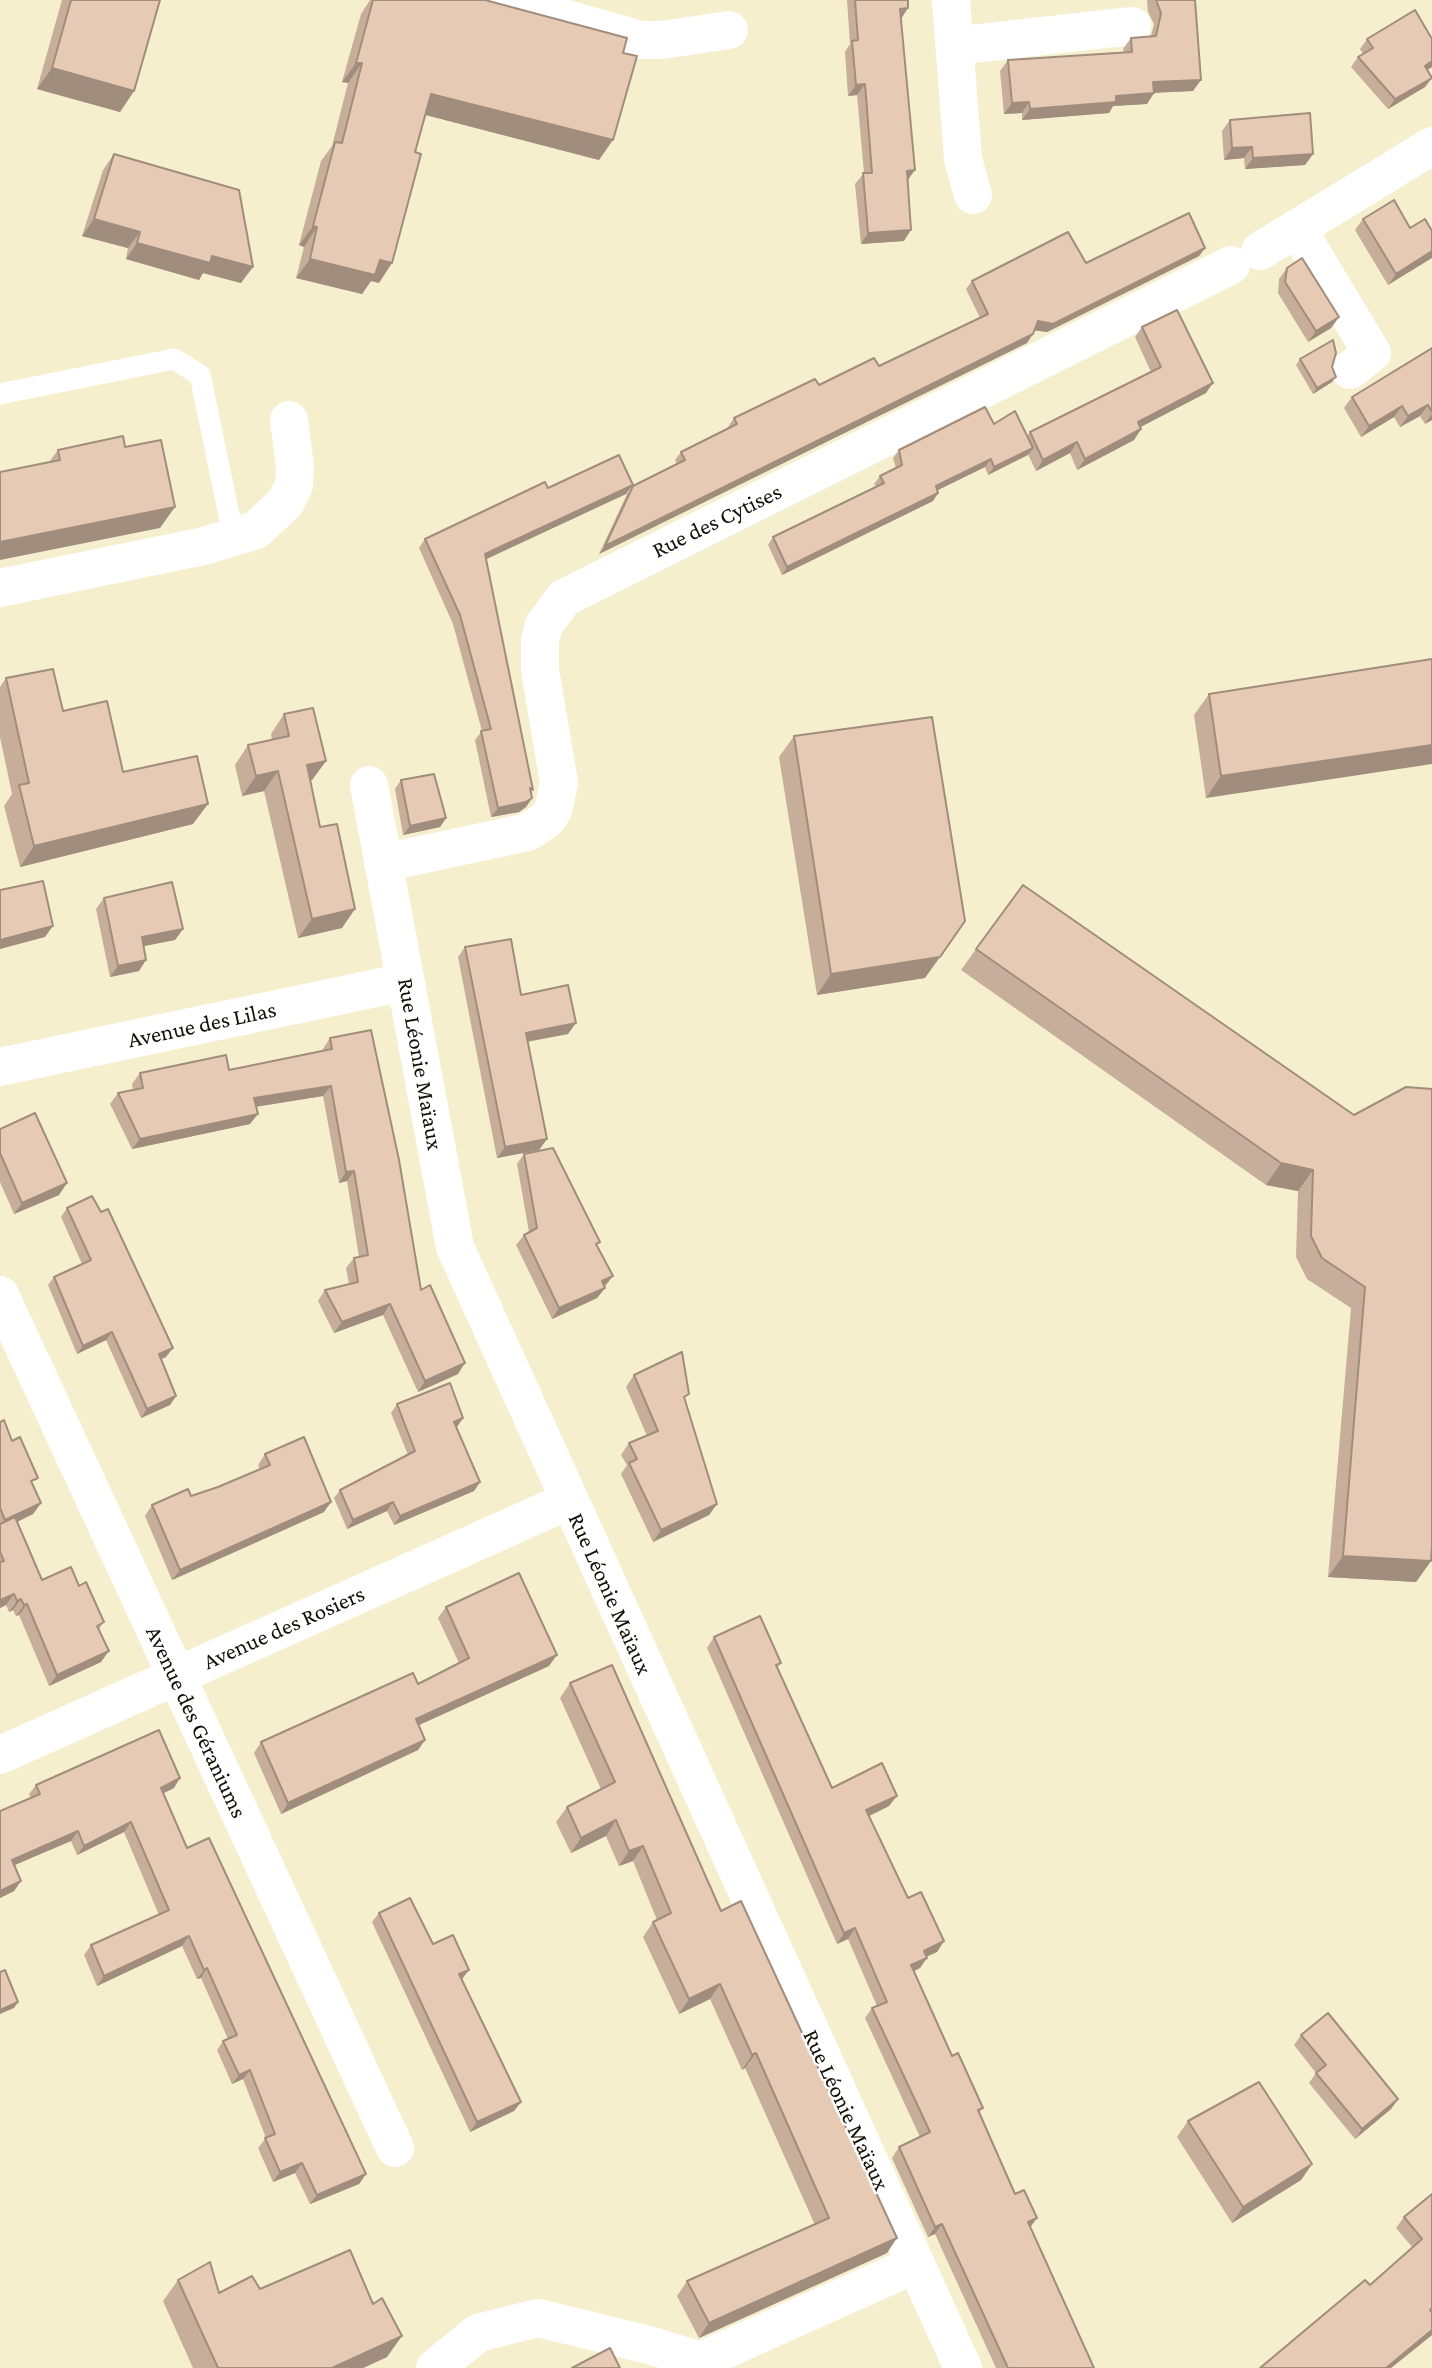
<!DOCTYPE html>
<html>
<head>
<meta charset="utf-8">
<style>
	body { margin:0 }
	canvas { display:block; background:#f5efce }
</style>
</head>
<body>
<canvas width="1432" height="2368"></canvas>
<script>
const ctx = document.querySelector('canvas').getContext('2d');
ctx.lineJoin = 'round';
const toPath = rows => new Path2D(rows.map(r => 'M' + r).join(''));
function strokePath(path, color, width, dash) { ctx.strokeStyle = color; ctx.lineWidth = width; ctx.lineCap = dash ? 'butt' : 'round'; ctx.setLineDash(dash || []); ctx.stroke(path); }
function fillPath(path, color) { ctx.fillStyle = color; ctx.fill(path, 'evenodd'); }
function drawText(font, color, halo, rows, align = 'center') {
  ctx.font = font + ' "Crimson Pro",serif'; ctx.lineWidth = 5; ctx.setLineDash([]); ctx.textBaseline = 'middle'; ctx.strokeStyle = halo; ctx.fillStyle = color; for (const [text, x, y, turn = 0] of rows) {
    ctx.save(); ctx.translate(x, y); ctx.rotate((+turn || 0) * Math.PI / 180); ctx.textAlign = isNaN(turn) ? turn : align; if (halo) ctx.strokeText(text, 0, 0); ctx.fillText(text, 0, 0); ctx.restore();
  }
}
const lane = toPath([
	[0,394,174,359,200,375,234,539]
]);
const street = toPath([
	[499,0,641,40,662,40,729,30],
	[951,0,963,159,973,195],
	[954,46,1132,26],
	[1297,228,1372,353,1350,370],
	[1260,251,1432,146],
	[0,588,204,546,256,530,285,503,294,485,295,466,289,420],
	[369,785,455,1247,963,2368],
	[383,863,528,832,547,819,553,810,559,783,540,670,540,640,544,625,564,598,1231,265],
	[0,1067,405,982],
	[0,1295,395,2148],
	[0,1755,568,1501],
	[435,2368,478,2333,538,2318,649,2345,700,2361,916,2264]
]);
const wall = toPath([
	[62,0,160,0,134,91,120,112,37,89],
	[370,0,485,0,623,53,599,160,426,115,379,283,371,281,362,294,296,278,304,247,299,245,321,161,332,146,348,83,342,82,361,14],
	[847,0,908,0,901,19,908,180,904,241,861,244,855,184,864,173,857,95,848,96,845,52,850,44],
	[1147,0,1195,0,1193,91,1154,93,1147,104,1113,106,1109,113,1022,120,1022,113,1004,114,1000,71,1008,60,1124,52,1123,49,1131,38,1151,36,1154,24,1148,12],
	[1367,39,1432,39,1432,67,1427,70,1425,87,1388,109,1351,67,1358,57,1363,54,1360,49],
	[1230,120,1313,154,1305,165,1245,169,1244,158,1224,160,1222,131],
	[114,154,241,283,203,273,199,280,126,259,128,248,82,236,103,170],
	[1363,219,1432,231,1388,285,1355,230],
	[1205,248,1199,256,1047,332,1034,330,1027,343,599,554,627,494,633,486,677,464,675,460,681,452,729,428,728,427,734,418,819,385,879,366,980,318,966,289,972,281,1086,263],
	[1287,268,1339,317,1331,328,1308,342,1278,293,1279,279],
	[1142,327,1206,393,1140,427,1141,429,1134,440,1077,470,1070,453,1036,471,1028,454,988,475,985,467,937,490,938,493,933,501,782,575,768,545,773,537,877,487,874,484,880,476,896,468,893,458,899,450,994,424,1027,436,1030,432,1151,372,1135,337],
	[1432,348,1432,420,1425,424,1420,416,1400,427,1394,417,1361,437,1344,408,1352,397],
	[1300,359,1332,367,1332,382,1313,394,1296,365],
	[125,447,160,528,49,462,58,450],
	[633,485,626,494,486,559,532,798,526,807,519,812,491,817,475,740,482,731,453,624,419,548,425,539,548,488],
	[1432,659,1206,798,1194,715,1209,694],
	[6,678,63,711,123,772,193,824,20,867,4,806,12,794,0,737,0,687],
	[284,714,326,761,312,780,310,781,342,928,298,938,264,791,242,796,235,765,248,745,272,740,271,734],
	[794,736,925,978,817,995,779,757],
	[401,780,446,818,440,827,403,835,395,789],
	[104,898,183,929,175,940,144,946,139,971,110,977,96,909],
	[465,947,568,1034,528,1042,547,1139,539,1150,497,1158,458,957],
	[976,949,1354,1115,1431,1561,1416,1582,1328,1577,1351,1308,1307,1279,1296,1257,1298,1191,1266,1185,961,970],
	[330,1038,421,1290,458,1374,418,1392,383,1315,334,1333,318,1301,325,1290,349,1284,346,1268,354,1258,359,1257,347,1181,339,1183,323,1096,256,1107,250,1124,132,1149,110,1104,118,1093,133,1090,132,1084,140,1073,229,1070,323,1051,323,1049],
	[0,1129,59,1195,14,1214,0,1182],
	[524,1154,613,1276,604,1286,605,1288,597,1298,552,1319,516,1245,524,1235,529,1232,517,1164],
	[67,1208,166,1357,161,1359,176,1396,170,1405,141,1418,106,1340,77,1354,48,1285,54,1277,82,1264,61,1217],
	[634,1375,685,1401,717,1504,709,1515,653,1542,621,1474,627,1465,621,1455,629,1443,647,1436,626,1387],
	[397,1404,463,1418,456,1427,480,1482,474,1491,394,1525,387,1511,347,1529,334,1498,340,1490,408,1455,391,1413],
	[0,1422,41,1503,33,1514,17,1522,42,1580,79,1586,104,1622,99,1629,101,1662,49,1686,19,1615,16,1616,13,1610,9,1612,6,1605,0,1608],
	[265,1454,324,1512,172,1580,145,1516,152,1505,191,1496,218,1487,260,1469,258,1465],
	[446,1607,549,1666,419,1725,425,1740,418,1750,281,1814,254,1753,261,1742,418,1684,459,1663,438,1618],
	[714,1637,781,1663,777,1668,832,1788,889,1806,869,1816,908,1898,944,1941,937,1952,926,1957,920,1968,914,1971,952,2056,983,2108,979,2113,1094,2368,996,2368,935,2234,928,2237,892,2158,899,2147,920,2137,865,2018,872,2008,877,2006,848,1939,837,1944,707,1648],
	[570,1683,721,1911,887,2253,699,2338,677,2296,687,2281,815,2225,745,2068,742,2070,710,1999,679,2014,643,1937,653,1922,657,1920,633,1861,619,1866,606,1836,571,1853,556,1822,567,1807,601,1789,560,1698],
	[36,1785,174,1788,163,1793,187,1848,366,2174,359,2184,310,2204,295,2173,273,2182,258,2148,266,2138,243,2079,232,2084,217,2050,223,2041,228,2039,201,1978,197,1979,182,1946,97,1986,84,1955,91,1945,159,1915,124,1832,77,1855,71,1841,15,1865,21,1881,14,1891,0,1898,0,1811,31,1798,29,1794],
	[379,1913,433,1944,462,1979,521,2102,514,2111,470,2132,372,1922],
	[1301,2035,1398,2099,1391,2109,1355,2139,1309,2083,1316,2073,1294,2045],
	[1188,2121,1312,2164,1301,2180,1232,2223,1177,2137],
	[1432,2194,1432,2335,1391,2368,1370,2285,1413,2248,1396,2228,1404,2217],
	[178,2280,219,2293,260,2289,387,2357,363,2368,193,2368,163,2301]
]);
const shadedWall = toPath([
	[908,8,901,19,900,9],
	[1432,61,1432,67,1418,75,1425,66],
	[356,63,362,63,348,83,342,82],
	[52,68,134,91,120,112,37,89],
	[1432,78,1425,87,1388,109,1395,99],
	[1201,80,1193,91,1146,93,1153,82],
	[865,84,857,95,848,96,856,85],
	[1154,93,1147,104,1113,106,1109,113,1022,120,1030,109,1116,96],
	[431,94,613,140,599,160,418,113],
	[1029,102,1022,113,1004,114,1012,103],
	[1252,147,1244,158,1224,160,1232,148],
	[1313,154,1305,165,1245,169,1253,158],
	[915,170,907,181,907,171],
	[94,219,140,232,128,248,82,236],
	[313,226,317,227,304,247,299,245],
	[911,230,904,241,861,244,868,233],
	[137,243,212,256,253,267,241,283,203,273,199,280,126,259],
	[1205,248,1199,256,1047,332,1032,330,1038,321],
	[1432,251,1432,258,1388,285,1396,274],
	[310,259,380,260,392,263,379,283,371,281,362,294,296,278],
	[1339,317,1331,328,1308,342,1316,331],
	[1033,334,1027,343,599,554,605,546],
	[1336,377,1332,382,1313,394,1317,388],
	[1213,383,1206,393,1131,432,1138,422],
	[1428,405,1420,416,1400,427,1408,416],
	[1402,406,1394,417,1361,437,1369,426],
	[1432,414,1432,420,1425,424],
	[1141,429,1134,440,1077,470,1085,459],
	[1077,442,1070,453,1036,471,1043,460],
	[1033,448,1028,455,988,475,994,467],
	[991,459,985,467,930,494,936,486],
	[633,485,626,494,478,563,485,554],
	[938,493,933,501,782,575,787,567],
	[175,507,160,528,0,560,0,542],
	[1432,745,1432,764,1206,798,1221,776],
	[326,761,312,780,294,784,307,765],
	[278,771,264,791,242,796,256,776],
	[532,798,526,807,519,812,491,817,498,808],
	[208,804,193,824,20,867,34,846],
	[446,818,440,827,403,835,410,826],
	[355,909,342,928,298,938,312,919],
	[53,926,45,937,0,949,0,940],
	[183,929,175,940,134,948,142,937],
	[940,957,925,978,817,995,831,974],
	[146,960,139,971,110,977,118,966],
	[576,1023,568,1034,518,1043,526,1033],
	[331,1086,323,1096,247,1108,254,1098],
	[258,1114,250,1124,132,1149,140,1139],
	[547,1139,539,1150,497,1158,505,1147],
	[1281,1163,1313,1170,1298,1191,1266,1185],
	[354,1171,347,1181,339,1183,346,1172],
	[67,1183,59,1195,14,1214,22,1203],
	[613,1276,605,1286,594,1291,602,1281],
	[605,1288,597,1298,552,1319,559,1308],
	[390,1304,383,1315,334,1333,342,1322],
	[112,1332,106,1340,77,1354,83,1346],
	[173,1348,166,1357,153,1363,159,1354],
	[465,1363,458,1374,418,1392,425,1381],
	[176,1396,170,1405,141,1418,147,1409],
	[463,1418,457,1427,448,1431,454,1422],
	[480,1482,474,1491,394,1525,400,1516],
	[331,1502,324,1512,172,1580,180,1570],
	[393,1502,387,1511,347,1529,353,1520],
	[41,1503,33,1514,0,1530,0,1527,5,1520],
	[717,1504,709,1515,653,1542,661,1530],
	[1343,1556,1431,1561,1416,1582,1328,1577],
	[14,1594,6,1605,0,1608,0,1600],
	[21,1599,13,1610,9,1612,17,1601],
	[27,1604,19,1615,16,1616,24,1605],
	[109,1651,101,1662,49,1686,57,1675],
	[557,1655,549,1666,408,1730,416,1719],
	[425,1740,418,1750,281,1814,288,1803],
	[180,1778,174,1788,154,1798,161,1788],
	[897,1796,889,1806,859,1821,866,1810],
	[616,1820,606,1836,571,1853,581,1838],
	[131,1822,124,1832,77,1855,84,1846],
	[78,1831,71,1841,5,1869,12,1860],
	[643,1846,633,1861,619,1866,629,1851],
	[21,1881,14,1891,0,1898,0,1891],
	[855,1928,848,1939,837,1944,844,1933],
	[189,1936,182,1946,97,1986,104,1976],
	[944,1941,937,1952,916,1961,924,1951],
	[927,1958,920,1968,904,1976,911,1965],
	[207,1968,201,1978,197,1979,204,1970],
	[469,1970,462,1979,452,1984,459,1974],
	[720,1984,710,1999,679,2014,689,1999],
	[18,2002,14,2008,0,2014,0,2010],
	[756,2053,745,2068,742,2070,752,2055],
	[250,2070,243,2079,232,2084,239,2075],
	[1398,2099,1391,2109,1355,2139,1362,2129],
	[521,2102,514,2111,470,2132,477,2122],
	[302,2163,295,2173,273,2182,280,2172],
	[1312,2164,1301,2180,1232,2223,1243,2207],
	[366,2174,359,2184,310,2204,317,2195],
	[1037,2218,1029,2229,1028,2222],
	[942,2224,935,2234,928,2237,935,2227],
	[897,2238,887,2253,699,2338,709,2323],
	[1432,2330,1432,2335,1391,2368,1386,2368],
	[402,2336,387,2357,363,2368,332,2368]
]);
const building = toPath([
	[71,0,160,0,134,91,52,68,71,0],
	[373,0,485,0,627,38,623,53,637,56,613,140,431,94,415,152,421,154,392,263,380,260,375,275,310,259,317,227,313,226,335,142,342,143,362,63,356,63,373,0],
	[855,0,908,0,908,8,900,9,915,170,907,171,911,230,868,233,863,173,872,173,865,84,856,85,852,41,858,40,855,0],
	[1156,0,1195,0,1201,80,1153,82,1154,93,1116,96,1116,102,1030,109,1029,102,1012,103,1008,60,1132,52,1131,38,1156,36,1161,13,1156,0],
	[1415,10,1432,39,1432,61,1425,66,1432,78,1395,99,1358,57,1373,48,1367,39,1415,10],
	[1310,113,1313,154,1253,158,1252,147,1232,148,1230,120,1310,113],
	[114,154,239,190,253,267,212,256,210,263,137,243,140,232,94,219,114,154],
	[1394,200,1410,228,1425,219,1432,231,1432,251,1396,274,1363,219,1394,200],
	[1189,213,1205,248,1053,324,1038,321,1033,334,605,546,633,486,685,460,681,452,737,424,734,418,815,379,819,385,874,358,879,366,988,314,972,281,1068,232,1086,263,1189,213],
	[1302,258,1339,317,1316,331,1285,282,1287,268,1302,258],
	[1177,310,1213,383,1138,422,1141,429,1085,459,1077,442,1043,460,1030,432,1161,367,1142,327,1177,310],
	[1333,340,1336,353,1332,367,1336,377,1317,388,1300,359,1333,340],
	[1432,348,1432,412,1428,405,1408,416,1402,406,1369,426,1352,397,1432,348],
	[985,407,994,424,1015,411,1033,448,994,467,991,459,936,486,938,493,787,567,773,537,884,483,880,476,902,465,899,450,985,407],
	[123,436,125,447,161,440,175,507,0,542,0,472,60,460,58,450,123,436],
	[619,455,633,485,485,554,533,790,530,788,532,798,526,802,498,808,481,731,491,729,460,615,425,539,545,482,548,488,619,455],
	[1432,659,1432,745,1221,776,1209,694,1432,659],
	[53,669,63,711,107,701,123,772,197,756,208,804,34,846,19,785,29,783,6,678,53,669],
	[313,708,326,761,307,765,320,827,337,824,355,909,312,919,278,771,256,776,248,745,289,736,284,714,313,708],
	[932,717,965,921,940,957,831,974,794,736,932,717],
	[434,774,446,818,410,826,401,780,434,774],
	[43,881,53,926,0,940,0,890,43,881],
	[172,882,183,929,142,937,146,960,118,966,104,898,172,882],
	[1023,885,1354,1115,1406,1087,1432,1089,1432,1545,1431,1561,1343,1556,1365,1287,1322,1258,1311,1236,1313,1170,1281,1163,976,949,1023,885],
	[511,939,521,995,568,985,576,1023,526,1033,547,1139,505,1147,465,947,511,939],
	[371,1030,399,1160,421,1290,430,1285,465,1363,425,1381,390,1304,342,1322,325,1290,358,1282,354,1258,368,1255,354,1171,346,1172,331,1086,254,1098,258,1114,140,1139,118,1093,143,1088,140,1073,226,1055,229,1070,332,1049,330,1038,371,1030],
	[35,1113,67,1183,22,1203,0,1153,0,1129,35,1113],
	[553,1148,600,1242,596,1244,613,1276,602,1281,605,1288,559,1308,524,1235,537,1228,524,1154,553,1148],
	[92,1196,101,1212,108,1209,173,1348,159,1354,176,1396,147,1409,112,1332,83,1346,54,1277,91,1260,67,1208,92,1196],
	[682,1352,689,1394,684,1397,717,1504,661,1530,629,1463,637,1459,629,1443,658,1431,634,1375,682,1352],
	[450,1383,463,1418,454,1422,480,1482,400,1516,393,1502,353,1520,340,1490,415,1451,397,1404,450,1383],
	[4,1420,12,1441,20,1437,38,1478,31,1481,41,1503,5,1520,0,1508,0,1422,4,1420],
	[304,1437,331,1502,180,1570,152,1505,188,1489,191,1496,218,1487,270,1465,265,1454,304,1437],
	[15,1517,42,1580,71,1567,79,1586,86,1582,104,1622,97,1626,109,1651,57,1675,27,1604,24,1605,21,1599,17,1601,14,1594,0,1600,0,1562,4,1561,0,1552,0,1524,15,1517],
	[519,1573,557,1655,416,1719,425,1740,288,1803,261,1742,413,1673,418,1684,469,1658,446,1607,519,1573],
	[760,1616,781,1663,776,1665,832,1788,882,1763,897,1796,866,1810,908,1898,921,1892,944,1941,924,1951,927,1958,911,1965,952,2056,958,2053,983,2108,978,2110,1015,2194,1024,2190,1037,2218,1028,2222,1094,2368,1008,2368,942,2224,935,2227,899,2147,930,2132,872,2008,887,2002,855,1928,844,1933,714,1637,760,1616],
	[612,1665,721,1911,741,1901,897,2238,709,2323,687,2281,829,2218,756,2053,752,2055,720,1984,689,1999,653,1922,671,1913,643,1846,629,1851,616,1820,581,1838,567,1807,615,1782,570,1683,612,1665],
	[159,1730,180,1778,161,1788,187,1848,209,1838,366,2174,317,2195,302,2163,280,2172,265,2138,275,2134,250,2070,239,2075,223,2041,237,2035,207,1968,204,1970,189,1936,104,1976,91,1945,169,1910,131,1822,84,1846,78,1831,12,1860,21,1881,0,1891,0,1811,40,1794,36,1785,159,1730],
	[410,1898,433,1944,453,1935,469,1970,459,1974,521,2102,477,2122,379,1913,410,1898],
	[5,1970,18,2002,0,2010,0,1972,5,1970],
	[1328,2013,1398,2099,1362,2129,1316,2073,1326,2065,1301,2035,1328,2013],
	[1259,2082,1312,2164,1243,2207,1188,2121,1259,2082],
	[1432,2194,1432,2308,1430,2310,1432,2313,1432,2330,1386,2368,1260,2368,1365,2280,1370,2285,1422,2239,1404,2217,1432,2194],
	[350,2250,373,2304,382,2298,402,2336,332,2368,218,2368,178,2280,210,2262,219,2293,252,2276,260,2289,350,2250],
	[610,2348,620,2368,572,2368,610,2348]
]);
const streetNames = [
	["Rue des Cytises",717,521,-26],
	["Avenue des Lilas",202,1025,-12],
	["Rue Léonie Maïaux",420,1064,80],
	["Rue Léonie Maïaux",610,1594,66],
	["Avenue des Rosiers",284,1628,-24],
	["Avenue des Géraniums",196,1722,65],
	["Rue Léonie Maïaux",846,2110,65]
];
strokePath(lane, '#fff', 21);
strokePath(street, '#fff', 38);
fillPath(wall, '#c6ae9a');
fillPath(shadedWall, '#a18d7d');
fillPath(building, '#e6cab3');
strokePath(building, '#a18d7d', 2);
drawText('23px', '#131106', '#fff', streetNames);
</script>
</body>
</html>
